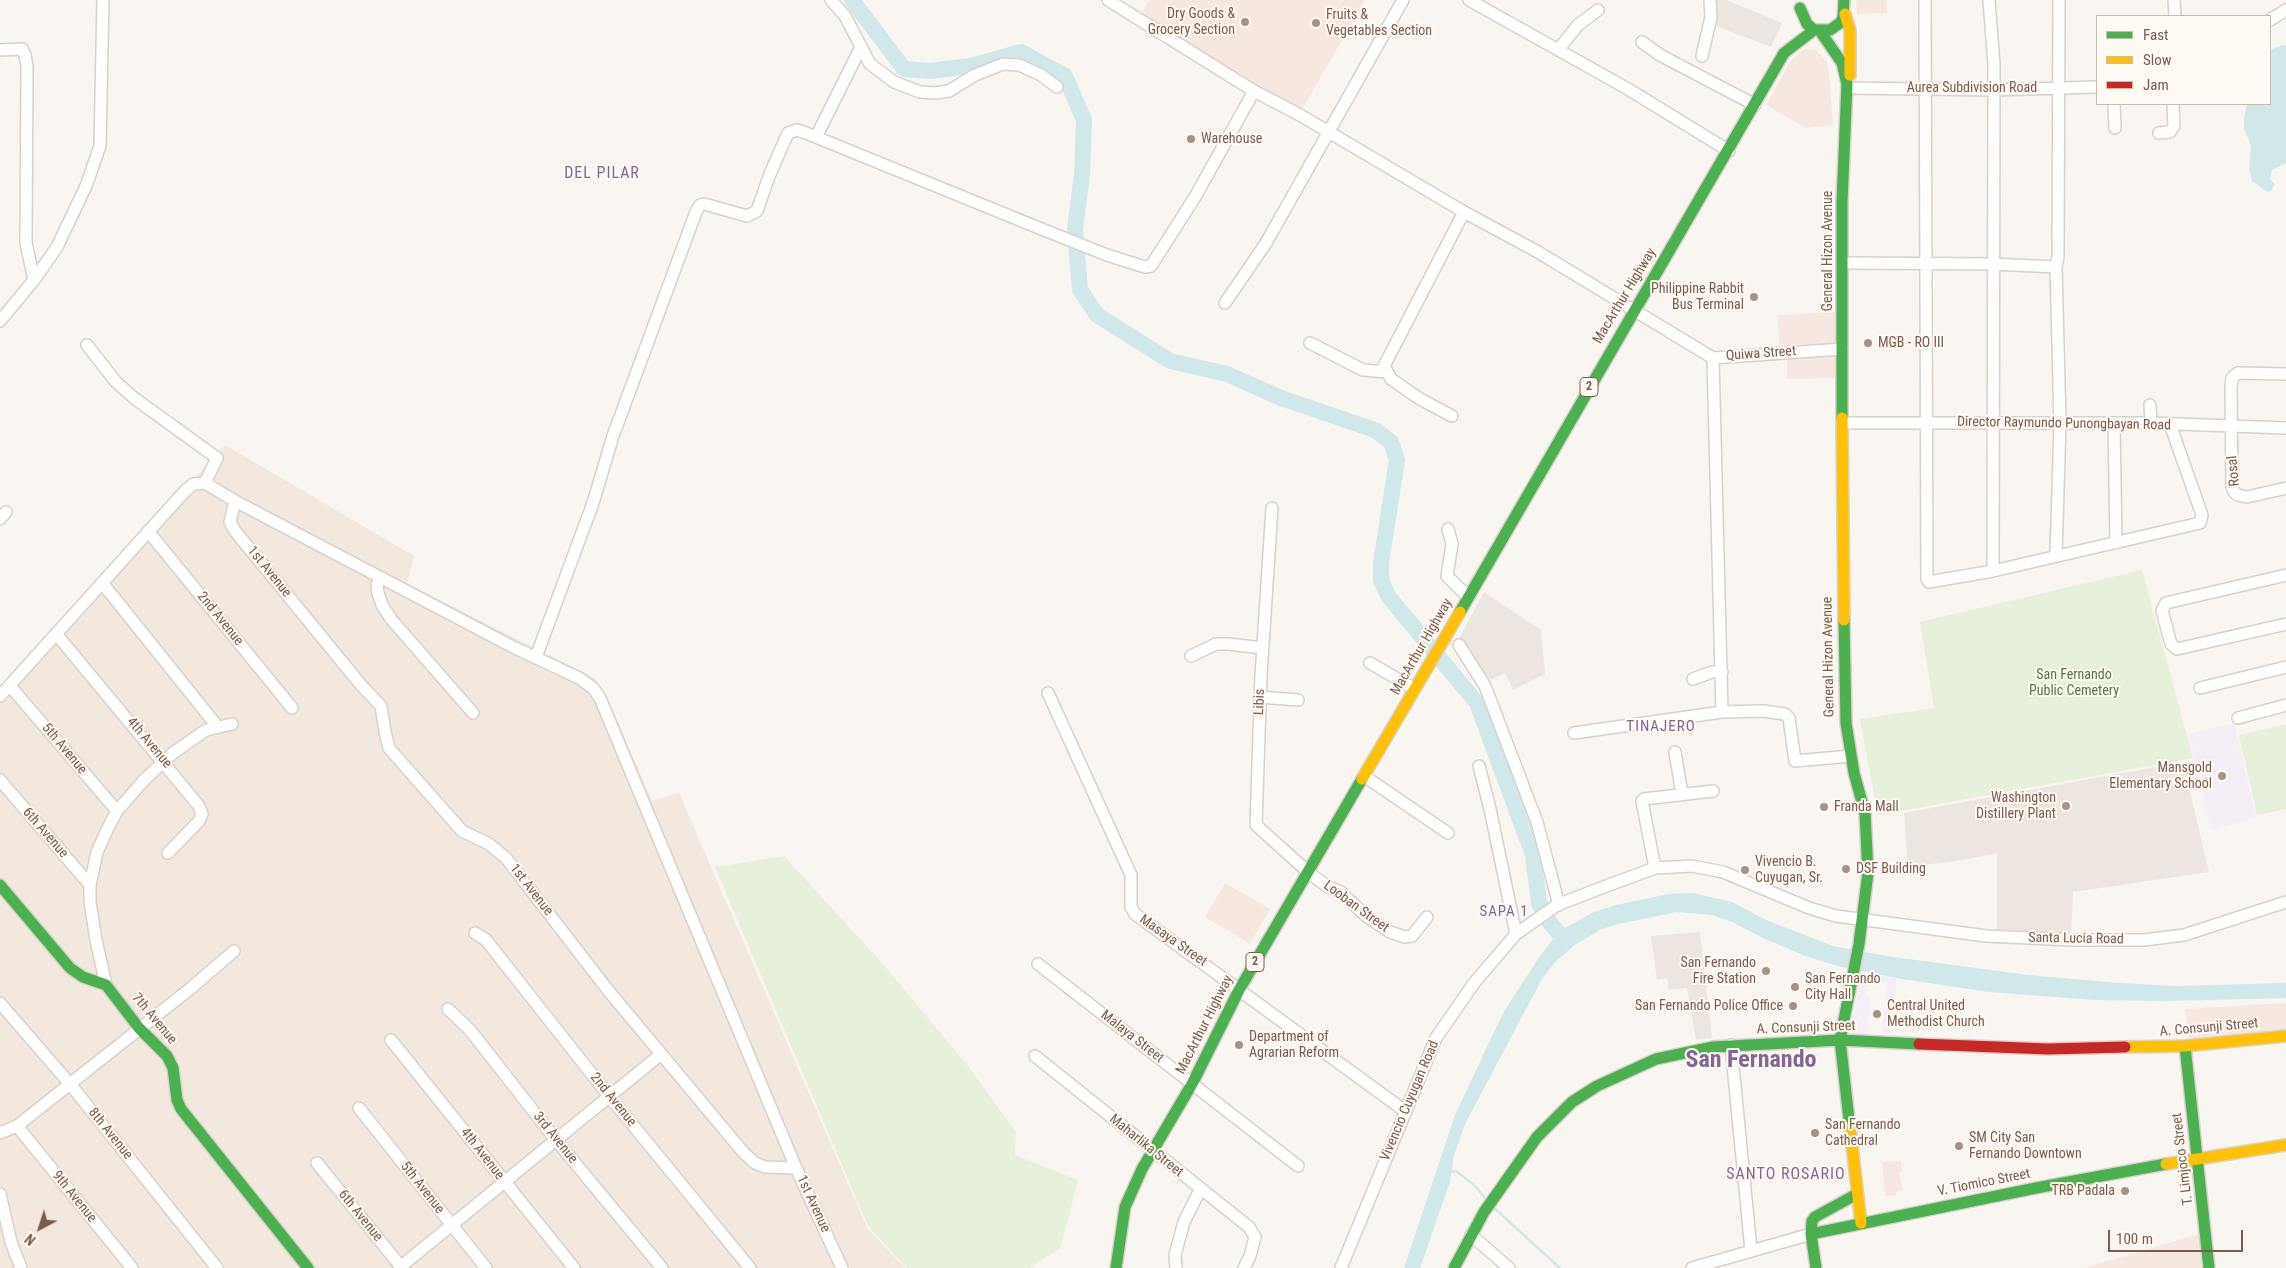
<!DOCTYPE html>
<html>
<head>
<meta charset="utf-8">
<style>
	body { margin:0 }
	#map { position:relative; width:2286px; height:1268px; overflow:hidden; background:#f9f5f0; font-family:"Roboto Condensed",sans-serif }
	canvas { display:block }
	.legend { position:absolute; left:2096px; top:15px; width:175px; height:90px; box-sizing:border-box; background:#fffaf3; border:1px solid #cabbb1; margin:0; padding:6px 9px; list-style:none; font-size:15px; color:#7a5c4d }
	.legend li { display:flex; align-items:center; gap:10px; height:25px }
	.legend b { width:25px; border:1px solid #cabbb1 }
	.north { position:absolute; left:15px; top:1203px; width:50px; height:50px; -webkit-text-stroke:4px #fffaf3; paint-order:stroke; rotate:220deg; font-size:14px; font-weight:700; line-height:20px; text-align:center; color:#7a5c4d }
	.north::after { content:''; display:block; margin:auto; width:18px; height:22px; background:#7a5c4d; clip-path:polygon(50% 0,100% 100%,50% 72%,0 100%) }
	.scale { position:absolute; left:2108px; top:1230px; width:135px; height:22px; box-sizing:border-box; border:2px solid #7a5c4d; border-top:0; padding-left:6px; font-size:15px; line-height:18px; white-space:nowrap; color:#7a5c4d; -webkit-text-stroke:4px #fffaf3; paint-order:stroke }
</style>
</head>
<body>
<div id="map">
<canvas width="2286" height="1268"></canvas>
<ul class="legend">
<li><b style="height:6px;background:#4caf50"></b>Fast</li>
<li><b style="height:6px;background:#ffc107"></b>Slow</li>
<li><b style="height:6px;background:#c62828"></b>Jam</li>
</ul>
<div class="north">N</div>
<div class="scale">100 m</div>
</div>
<script>
const ctx = document.querySelector('canvas').getContext('2d');
ctx.lineJoin = 'round';
function fillPath(path, color) { ctx.fillStyle = color; ctx.fill(path, 'evenodd'); }
const toPath = rows => new Path2D(rows.map(r => 'M' + r).join(''));
function strokePath(path, color, width, dash) { ctx.strokeStyle = color; ctx.lineWidth = width; ctx.lineCap = dash ? 'butt' : 'round'; ctx.setLineDash(dash || []); ctx.stroke(path); }
function drawText(font, color, halo, rows, align = 'center') {
  ctx.font = font + ' "Roboto Condensed",sans-serif'; ctx.lineWidth = 4; ctx.setLineDash([]); ctx.textBaseline = 'middle'; ctx.strokeStyle = halo; ctx.fillStyle = color; for (const [text, x, y, turn = 0] of rows) {
    ctx.save(); ctx.translate(x, y); ctx.rotate((+turn || 0) * Math.PI / 180); ctx.textAlign = isNaN(turn) ? turn : align; if (halo) ctx.strokeText(text, 0, 0); ctx.fillText(text, 0, 0); ctx.restore();
  }
}
const residential = toPath([
	[225,445,414,556,407,584,595,678,617,720,652,801,679,793,867,1228,905,1268,0,1268,0,689]
]);
const commercial = toPath([
	[1149,0,1365,0,1300,113,1139,18],
	[1856,0,1887,0,1887,13,1857,14],
	[1809,49,1817,51,1827,62,1829,71,1833,125,1806,128,1766,105,1790,62,1802,50],
	[1837,312,1837,343,1779,345,1778,315],
	[1838,354,1837,378,1787,379,1787,356],
	[1225,883,1270,909,1250,944,1205,917],
	[2286,1003,2286,1032,2189,1040,2185,1009],
	[1901,1161,1902,1172,1899,1172,1903,1191,1896,1192,1896,1195,1885,1196,1882,1162],
	[2199,1234,2202,1268,2084,1268]
]);
const industrial = toPath([
	[1712,0,1726,0,1782,23,1771,47,1711,24],
	[1484,592,1541,630,1545,674,1513,690,1505,673,1491,680,1458,641],
	[2183,762,2209,872,2073,892,2071,939,1997,935,1997,853,1963,860,1908,867,1904,813],
	[1700,932,1712,1038,1696,1040,1687,988,1669,989,1667,978,1657,980,1651,936]
]);
const education = toPath([
	[2234,723,2256,818,2211,830,2189,734],
	[1860,973,1897,978,1889,1034,1882,1034,1888,983,1868,980,1866,996,1871,997,1866,1036,1852,1034]
]);
const green = toPath([
	[2142,570,2193,758,1878,815,1860,719,1934,708,1920,622],
	[2286,724,2286,809,2257,815,2239,735],
	[784,856,883,964,968,1066,1016,1132,1015,1155,1078,1180,1061,1247,1033,1266,1029,1268,907,1268,868,1226,715,867]
]);
const water = toPath([
	[2282,45,2286,45,2286,163,2272,170,2270,179,2275,184,2271,191,2268,192,2252,181,2249,169,2251,146,2244,128,2244,118,2247,104,2270,104,2270,50],
	[1693,893,1732,902,1766,920,1833,946,1886,956,2028,975,2119,983,2176,986,2286,983,2286,998,2167,1001,2095,1000,1989,992,1902,979,1841,967,1808,957,1763,938,1732,922,1712,915,1677,912,1618,924,1602,929,1576,944,1556,961,1542,979,1465,1124,1454,1155,1450,1182,1420,1268,1404,1268,1455,1115,1503,1013,1538,959,1558,932,1594,912,1616,905,1669,894]
]);
const stream = toPath([
	[1449,1170,1451,1172,1456,1171,1474,1185,1486,1199],
	[1493,1207,1560,1268]
]);
const river = toPath([
	[852,0,904,69,930,71,971,66,1021,52,1065,76,1084,120,1082,175,1075,229,1080,290,1097,315,1170,361,1227,374,1281,398,1375,430,1391,442,1397,460,1381,563,1381,580,1388,596,1477,703,1533,855,1539,903,1549,922,1564,939]
]);
const street = toPath([
	[831,0,845,16,870,64,894,82,920,92,935,93,949,91,975,75,1003,64,1019,65,1041,75,1057,87],
	[1108,0,1254,91,1300,115,1464,212,1538,252,1713,358,1842,349],
	[1469,0,1628,89,1729,151],
	[1925,0,1927,579,1929,582,1993,571,2200,523,2202,515,2170,424],
	[2174,0,2175,16],
	[1989,1,1994,64,1993,571],
	[2270,20,2286,10],
	[1642,42,1660,55,1755,105],
	[0,50,22,49,25,55,27,66,26,243,34,280],
	[1558,50,1578,25,1598,10],
	[1702,56,1711,17,1710,0],
	[1847,88,1993,90,2097,87],
	[2114,104,2115,128],
	[2159,133,2170,132,2174,126,2173,104],
	[816,137,861,47],
	[1844,263,1993,264,2056,267],
	[1225,303,1266,243,1403,0],
	[0,321,34,280,57,247,86,186,100,146,103,0],
	[1310,343,1363,370,1386,372],
	[87,345,116,382,134,398,217,458,205,483],
	[1713,358,1722,712],
	[2286,374,2238,373,2232,378,2231,388,2232,487,2234,492,2238,495,2247,497,2286,488],
	[2150,405,2151,423],
	[1452,416,1420,399,1391,379,1384,366,1464,212],
	[1843,423,2151,423,2286,428],
	[2114,423,2116,543],
	[235,501,230,522,235,531,361,685,381,706,385,732,389,748,395,755,462,831,489,844,506,858,607,989,743,1152,755,1163,765,1167,796,1168],
	[1272,508,1261,675,1256,825,1308,872,1328,887,1341,892,1366,916,1390,932,1405,937,1412,936,1427,917],
	[0,519,6,512],
	[1448,529,1452,544,1447,576,1468,597],
	[148,531,292,708],
	[2056,556,2060,423,2056,267,2058,257,2059,0],
	[2286,575,2166,603,2162,611,2171,644,2177,649,2286,624],
	[382,578,377,584,378,593,382,605,391,619,473,713],
	[103,584,217,726],
	[57,635,199,806,202,814,199,821,168,853],
	[1459,645,1485,686,1537,822,1559,905],
	[1191,656,1216,644,1228,644,1263,648],
	[536,657,593,503,613,436,696,212,700,205,704,204,747,216,757,211,770,174,788,133,797,130,806,133,1044,230,1107,255,1145,267,1151,266,1195,197,1254,91],
	[1370,663,1415,689],
	[1693,679,1712,672,1722,672],
	[10,686,117,811],
	[2200,688,2286,667],
	[1048,693,1131,875,1131,907,1135,914,1405,1111],
	[0,696,185,491,193,484,205,483,235,501,513,647,579,678,593,688,600,698,796,1168,842,1268],
	[1260,697,1298,700],
	[2238,718,2286,705],
	[1574,733,1722,712,1763,711,1785,714,1789,718,1795,761,1851,756],
	[1675,752,1682,794],
	[1479,766,1490,809,1516,934],
	[1364,776,1448,833],
	[0,780,90,885],
	[1655,868,1642,801,1644,799,1713,791],
	[475,933,486,940,609,1096,750,1268],
	[1038,964,1298,1166],
	[106,985,96,940,90,902,90,885,97,852,107,830,117,811,144,780,173,753,206,730,232,724],
	[0,1003,70,1084,217,1268],
	[448,1009,470,1030,556,1140,662,1268],
	[391,1040,574,1268],
	[1731,1045,1751,1250],
	[1035,1056,1249,1227,1255,1237,1250,1256,1244,1268],
	[359,1108,486,1268],
	[17,1126,132,1268],
	[0,1133,17,1126,191,988,234,951],
	[317,1163,402,1268],
	[0,1194,11,1242,21,1268],
	[1471,1235,1509,1268],
	[399,1268,660,1055],
	[1176,1268,1175,1255,1184,1222,1200,1190],
	[1341,1268,1436,1038,1474,983,1516,934,1557,905,1609,885,1655,868,1692,866,1723,872,1809,908,1836,916,1986,936,2073,940,2144,940,2184,935,2286,902],
	[1692,1268,1811,1234]
]);
const fast = toPath([
	[1800,8,1807,24,1814,30,1830,30,1840,23,1843,18,1844,0],
	[1820,31,1842,63,1847,84,1842,202,1842,418],
	[1460,612,1784,53,1814,30],
	[1844,620,1846,723,1854,773,1865,813,1868,873,1859,944,1840,1040,1850,1128],
	[0,885,70,968,83,977,106,985,139,1028,167,1056,173,1068,177,1100,181,1109,308,1268],
	[2185,1046,2209,1268],
	[1811,1234,2036,1188,2166,1164],
	[1116,1268,1125,1207,1142,1169,1192,1084,1239,990,1362,779],
	[1454,1268,1484,1212,1537,1137,1572,1102,1597,1086,1656,1059,1713,1047,1840,1040,1919,1044],
	[1816,1268,1811,1234,1812,1221,1815,1217,1857,1194]
]);
const slow = toPath([
	[1845,14,1850,30,1850,75],
	[1842,418,1844,620],
	[1362,779,1460,612],
	[2125,1047,2185,1046,2286,1036],
	[1850,1128,1861,1223],
	[2166,1164,2286,1145]
]);
const jam = toPath([
	[1919,1044,2048,1049,2125,1047]
]);
const markers = [
	[1245,22,5,"#a69286"],
	[1316,23,5,"#a69286"],
	[1191,139,5,"#a69286"],
	[1754,297,5,"#a69286"],
	[1868,343,5,"#a69286"],
	[2222,776,5,"#a69286"],
	[2066,806,5,"#a69286"],
	[1824,807,5,"#a69286"],
	[1846,869,5,"#a69286"],
	[1745,870,5,"#a69286"],
	[1766,971,5,"#a69286"],
	[1795,987,5,"#a69286"],
	[1793,1006,5,"#a69286"],
	[1877,1014,5,"#a69286"],
	[1239,1045,5,"#a69286"],
	[1815,1133,5,"#a69286"],
	[1959,1146,5,"#a69286"],
	[2125,1191,5,"#a69286"]
];
const shields = [
	[1589,387,18],
	[1255,962,18]
];
const shieldNames = [
	["2",1589,387],
	["2",1255,962]
];
const poiNames = [
	["Dry Goods &",1235,14,"right"],
	["Grocery Section",1235,30,"right"],
	["Fruits &",1326,15],
	["Vegetables Section",1326,31],
	["Warehouse",1201,139],
	["Philippine Rabbit",1744,289,"right"],
	["Bus Terminal",1744,305,"right"],
	["MGB - RO III",1878,343],
	["Mansgold",2212,768,"right"],
	["Elementary School",2212,784,"right"],
	["Washington",2056,798,"right"],
	["Distillery Plant",2056,814,"right"],
	["Franda Mall",1834,807],
	["Vivencio B.",1755,862],
	["Cuyugan, Sr.",1755,878],
	["DSF Building",1856,869],
	["San Fernando",1756,963,"right"],
	["Fire Station",1756,979,"right"],
	["San Fernando",1805,979],
	["City Hall",1805,995],
	["San Fernando Police Office",1783,1006,"right"],
	["Central United",1887,1006],
	["Methodist Church",1887,1022],
	["Department of",1249,1037],
	["Agrarian Reform",1249,1053],
	["San Fernando",1825,1125],
	["Cathedral",1825,1141],
	["SM City San",1969,1138],
	["Fernando Downtown",1969,1154],
	["TRB Padala",2115,1191,"right"]
];
const streetNames = [
	["Aurea Subdivision Road",1972,88],
	["General Hizon Avenue",1828,251,-90],
	["MacArthur Highway",1625,296,-59],
	["Quiwa Street",1761,354,-4],
	["Director Raymundo Punongbayan Road",2064,424,1],
	["Rosal",2234,471,-95],
	["1st Avenue",269,572,51],
	["2nd Avenue",220,619,51],
	["MacArthur Highway",1422,647,-60],
	["General Hizon Avenue",1829,657,-91],
	["Libis",1260,702,-88],
	["4th Avenue",149,743,50],
	["5th Avenue",64,749,50],
	["6th Avenue",45,833,49],
	["1st Avenue",531,890,52],
	["Looban Street",1356,907,36],
	["Santa Lucia Road",2076,939,1],
	["Masaya Street",1173,941,35],
	["7th Avenue",154,1019,50],
	["MacArthur Highway",1205,1025,-63],
	["A. Consunji Street",1806,1028,-2],
	["A. Consunji Street",2209,1028,-5],
	["Malaya Street",1132,1037,38],
	["2nd Avenue",613,1100,51],
	["Vivencio Cuyugan Road",1410,1101,-67],
	["8th Avenue",110,1134,51],
	["3rd Avenue",555,1138,51],
	["Maharlika Street",1146,1146,39],
	["4th Avenue",482,1154,52],
	["T. Limjoco Street",2183,1159,-97],
	["V. Tiomico Street",1984,1183,-11],
	["5th Avenue",422,1188,52],
	["9th Avenue",74,1197,51],
	["1st Avenue",813,1204,65],
	["6th Avenue",360,1216,51]
];
const parkNames = [
	["San Fernando",2074,675],
	["Public Cemetery",2074,691]
];
const neighbourhoodNames = [
	["TINAJERO",1661,727],
	["SAPA 1",1504,912]
];
const quarterNames = [
	["DEL PILAR",602,174],
	["SANTO ROSARIO",1786,1175]
];
const townNames = [
	["San Fernando",1751,1061]
];
fillPath(residential, '#f2e8de');
fillPath(commercial, '#f6e8e1');
fillPath(industrial, '#ede5e0');
fillPath(education, '#f6eef6');
fillPath(green, '#e7f0db');
fillPath(water, '#d0e8ea');
strokePath(stream, '#d0e8ea', 2.5);
strokePath(river, '#d0e8ea', 16);
strokePath(street, '#d7d1cb', 14);
strokePath(fast, '#d9d2cb', 14);
strokePath(slow, '#d9d2cb', 14);
strokePath(jam, '#d9d2cb', 14);
strokePath(street, '#fefefd', 11);
strokePath(fast, '#4caf50', 11);
strokePath(slow, '#ffc107', 11);
strokePath(jam, '#c62828', 11);
for (const [x, y, r, color] of markers) { const dot = new Path2D(); dot.arc(x, y, r, 0, 2 * Math.PI); ctx.fillStyle = color; ctx.fill(dot); strokePath(dot, '#fffaf3', 2); }
for (const [x, y, w] of shields) { const box = new Path2D(); box.roundRect(x - w / 2, y - 9.5, w, 19, 4); ctx.fillStyle = '#fffaf3'; ctx.fill(box); strokePath(box, '#7a5c4d', 1); }
drawText('bold 12px', '#7a5c4d', null, shieldNames);
drawText('14px', '#7a5c4d', '#fffaf3', poiNames, 'left');
drawText('14px', '#7a5c4d', '#fffaf3', streetNames);
drawText('14px', '#537a41', '#fffaf3', parkNames);
ctx.letterSpacing = '1px';
drawText('15px', '#846695', '#fffaf3', neighbourhoodNames);
ctx.letterSpacing = '0px';
ctx.letterSpacing = '1px';
drawText('16px', '#846695', '#fffaf3', quarterNames);
ctx.letterSpacing = '0px';
drawText('bold 24px', '#846695', '#fffaf3', townNames);
</script>
</body>
</html>
